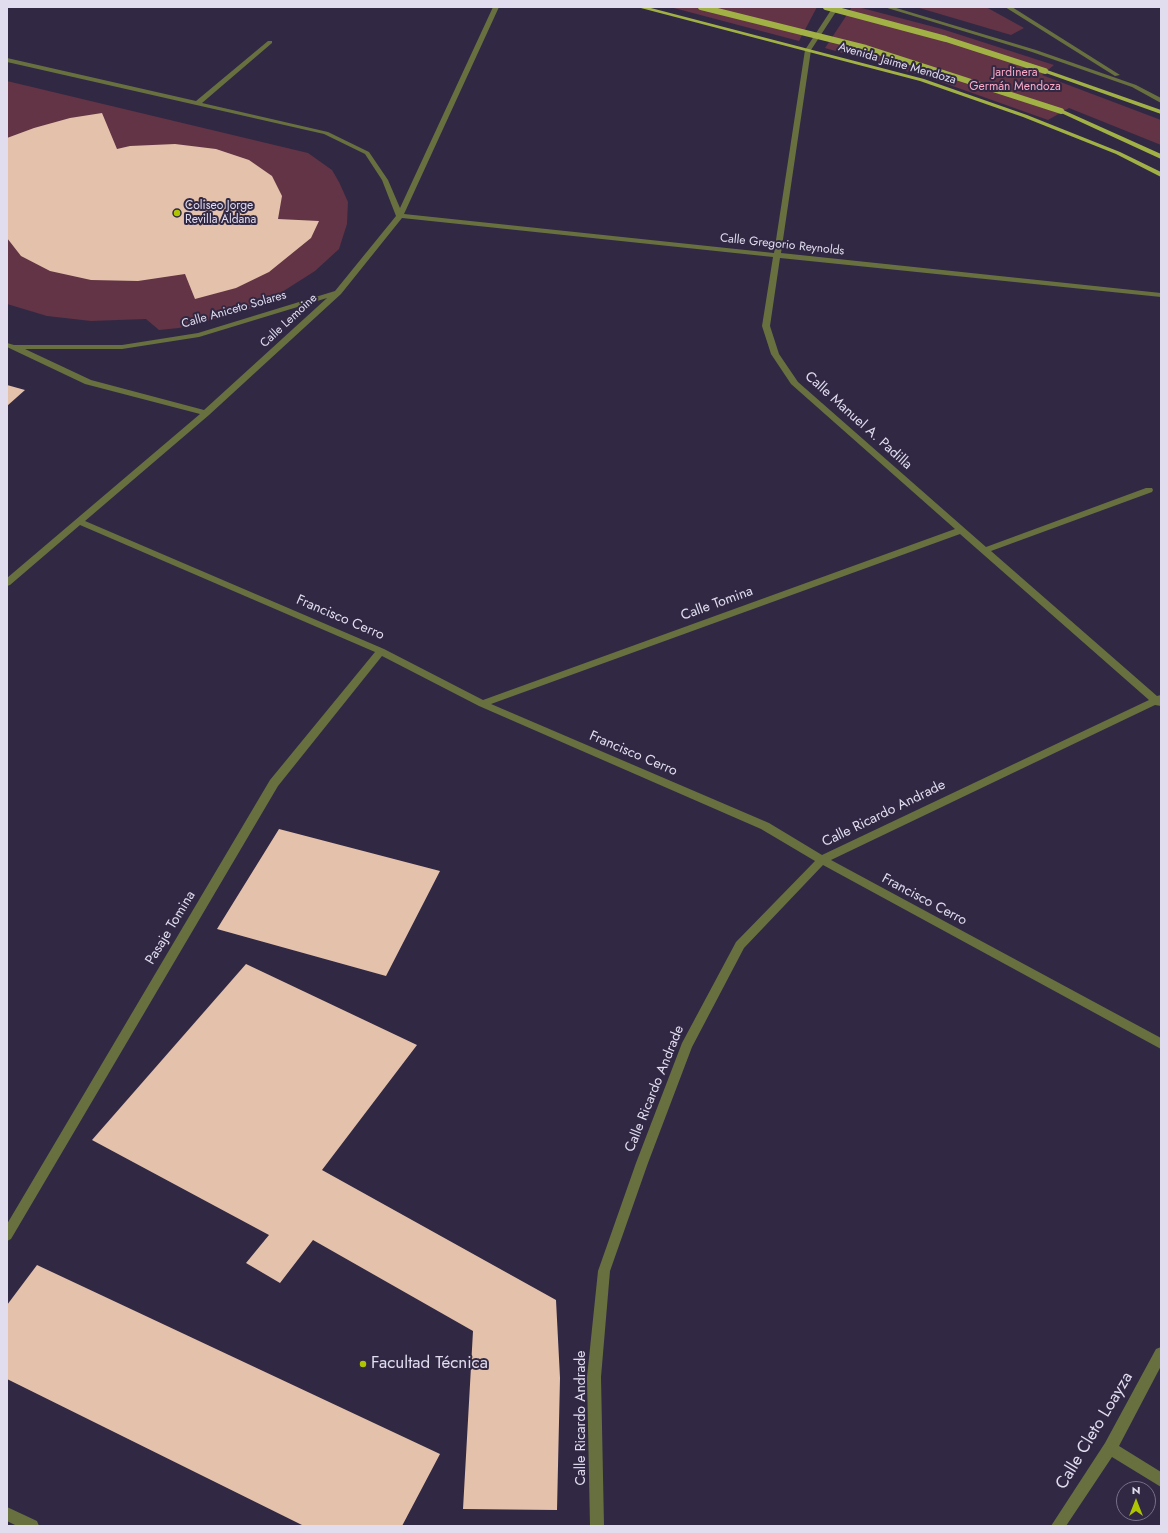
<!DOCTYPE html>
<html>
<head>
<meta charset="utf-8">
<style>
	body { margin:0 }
	#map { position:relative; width:1168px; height:1533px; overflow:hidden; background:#312844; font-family:Jost,sans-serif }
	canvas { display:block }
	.frame { position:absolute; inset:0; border:8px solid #e1ddef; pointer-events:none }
	.north { position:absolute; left:1116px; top:1481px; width:40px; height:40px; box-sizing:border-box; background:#312844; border:1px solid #777088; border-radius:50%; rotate:0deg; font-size:11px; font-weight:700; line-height:16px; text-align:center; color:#e1ddef }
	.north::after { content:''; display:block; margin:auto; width:14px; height:18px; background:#b0c501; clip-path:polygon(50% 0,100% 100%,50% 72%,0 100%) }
</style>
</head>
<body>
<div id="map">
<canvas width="1168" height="1533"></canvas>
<div class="frame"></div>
<div class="north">N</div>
</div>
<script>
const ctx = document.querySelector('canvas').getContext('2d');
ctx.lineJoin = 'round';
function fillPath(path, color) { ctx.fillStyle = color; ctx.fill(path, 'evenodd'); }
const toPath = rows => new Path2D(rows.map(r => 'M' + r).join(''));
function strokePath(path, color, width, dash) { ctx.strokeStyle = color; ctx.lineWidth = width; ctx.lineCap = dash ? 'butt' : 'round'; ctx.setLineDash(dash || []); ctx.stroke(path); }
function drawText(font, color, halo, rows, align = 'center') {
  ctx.font = font + ' Jost,sans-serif'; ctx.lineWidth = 4; ctx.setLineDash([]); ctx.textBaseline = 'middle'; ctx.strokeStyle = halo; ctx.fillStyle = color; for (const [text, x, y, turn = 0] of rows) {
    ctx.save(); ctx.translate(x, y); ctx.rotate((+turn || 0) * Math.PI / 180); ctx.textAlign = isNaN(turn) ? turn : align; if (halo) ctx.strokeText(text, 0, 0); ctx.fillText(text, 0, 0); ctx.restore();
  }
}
const green = toPath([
	[670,7,817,7,799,41],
	[852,7,858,7,942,29,1054,65,1042,75,1161,120,1161,145,1069,108,1048,120,930,78,825,48],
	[916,7,986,7,1024,28,1011,35],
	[7,81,308,153,332,170,339,182,348,202,347,224,339,249,315,271,282,292,246,311,179,328,159,330,146,319,91,321,47,316,7,304]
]);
const building = toPath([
	[102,113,117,149,130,146,175,144,216,149,249,160,272,176,282,196,278,219,319,221,311,238,269,272,236,288,195,299,185,274,138,281,91,280,50,271,21,256,7,238,7,138,34,128,70,118],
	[7,385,25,390,7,406],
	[279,829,440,871,386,976,217,929],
	[246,964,417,1045,322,1170,556,1300,560,1378,557,1510,463,1509,473,1331,313,1240,280,1283,246,1263,269,1235,92,1140],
	[37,1265,440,1454,402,1526,304,1526,7,1379,7,1305]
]);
const minor = toPath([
	[493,7,499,7,404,214,774,253,805,50,833,7,839,7,811,50,781,253,1161,293,1161,297,780,258,770,326,779,354,798,382,986,547,1146,488,1152,488,1153,490,1152,492,991,551,1157,696,1161,695,1161,706,1155,705,831,860,1161,1038,1161,1049,823,865,744,948,692,1047,648,1163,610,1271,601,1377,604,1526,590,1526,587,1377,598,1271,636,1163,682,1043,736,942,815,861,761,829,479,706,382,656,278,786,11,1239,7,1241,7,1224,270,780,375,652,80,525,10,585,7,586,7,578,200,414,85,384,7,347,7,343,14,345,122,345,198,333,335,291,396,216,382,180,365,154,324,134,7,62,7,58,196,101,268,41,272,41,272,43,202,103,328,132,369,152,388,180,400,208,493,7],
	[402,218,773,257,762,326,771,354,791,384,955,529,483,700,384,649,85,521,209,415,341,294,402,218],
	[327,298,204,410,91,380,25,349,122,349,199,337,327,298],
	[960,534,1149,700,822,855,769,823,491,704,960,534],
	[884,7,893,7,1036,50,1136,85,1161,98,1161,103,1132,87,1032,52,884,7],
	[1005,7,1012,7,1120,75,1115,76,1005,7],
	[1161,1347,1161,1366,1119,1446,1161,1472,1161,1487,1112,1457,1066,1526,1051,1526,1105,1443,1156,1349,1161,1347],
	[7,1507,37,1521,39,1526,17,1526,7,1521,7,1507]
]);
const major = toPath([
	[637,7,647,7,924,79,1027,115,1120,152,1161,172,1161,177,1116,154,1023,117,920,81,637,7],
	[1043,70,1047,70,1161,110,1161,114,1043,72,1043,70],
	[1059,110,1063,110,1161,154,1161,159,1059,112,1059,110]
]);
const majorBridge = toPath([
	[701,7,866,48,1061,111],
	[826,7,946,39,1045,71]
]);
const markers = [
	[177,213,4,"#b0c501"],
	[363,1364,4,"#b0c501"]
];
const farStreetnames = [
	["Avenida Jaime Mendoza",897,64,16],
	["Calle Gregorio Reynolds",782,245,6],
	["Calle Aniceto Solares",234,310,-16],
	["Calle Lemoine",289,321,-43]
];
const farParknames = [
	["Jardinera",1015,73],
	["Germán Mendoza",1015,87]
];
const farPoinames = [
	["Coliseo Jorge",185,206],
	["Revilla Aldana",185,220]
];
const streetNames = [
	["Calle Manuel A. Padilla",858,421,42],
	["Calle Tomina",717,604,-20],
	["Francisco Cerro",340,618,23],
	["Francisco Cerro",633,754,23],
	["Calle Ricardo Andrade",884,814,-26],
	["Francisco Cerro",924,900,28],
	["Pasaje Tomina",171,928,-59],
	["Calle Ricardo Andrade",655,1089,-68],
	["Calle Ricardo Andrade",582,1418,-90]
];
const nearPoinames = [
	["Facultad Técnica",371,1364]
];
const nearStreetnames = [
	["Calle Cleto Loayza",1095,1431,-59]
];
fillPath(green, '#623445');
fillPath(building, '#e3c1aa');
fillPath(minor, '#68703f');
fillPath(major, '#a1b145');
strokePath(majorBridge, '#a1b145', 6);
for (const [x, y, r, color] of markers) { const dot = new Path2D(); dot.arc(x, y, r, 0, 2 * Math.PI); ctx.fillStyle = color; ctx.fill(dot); strokePath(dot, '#312844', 1.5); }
drawText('12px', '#e1ddef', '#312844', farStreetnames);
drawText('12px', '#fba9c6', '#312844', farParknames);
drawText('12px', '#e1ddef', '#312844', farPoinames, 'left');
drawText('14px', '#e1ddef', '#312844', streetNames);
drawText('17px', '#e1ddef', '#312844', nearPoinames, 'left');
drawText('17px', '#e1ddef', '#312844', nearStreetnames);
</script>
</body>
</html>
